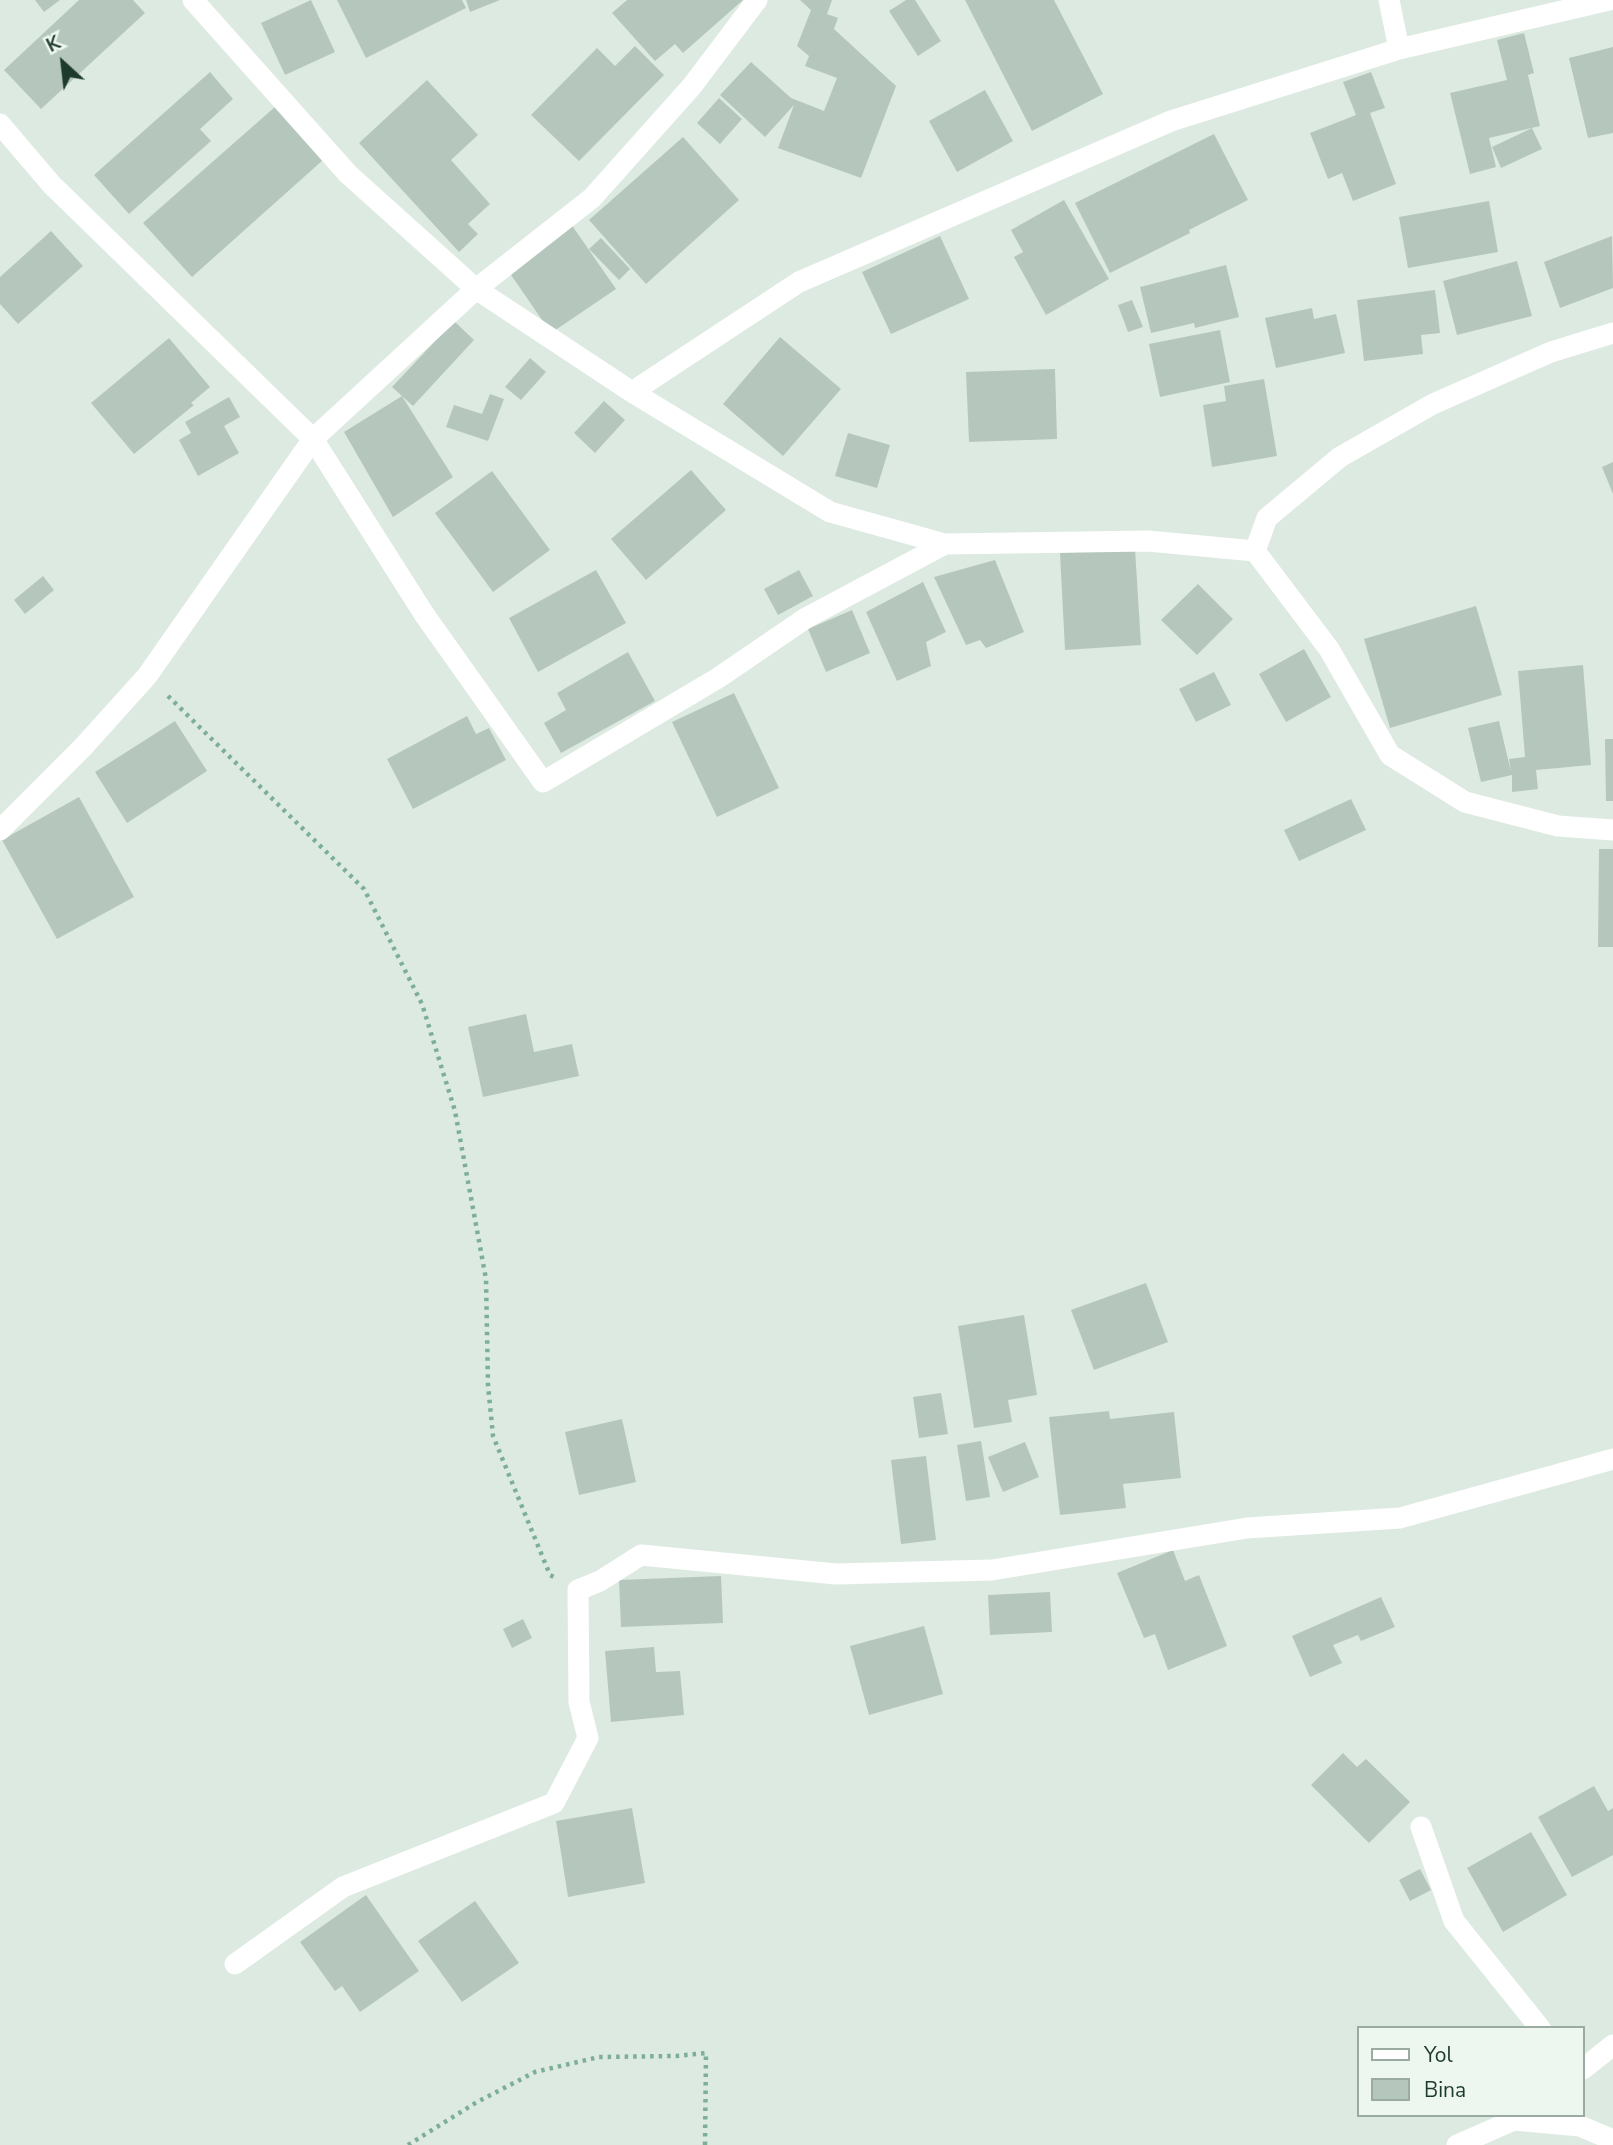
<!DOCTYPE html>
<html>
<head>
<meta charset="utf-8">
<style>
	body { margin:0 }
	#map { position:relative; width:1613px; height:2145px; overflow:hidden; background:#ddeae1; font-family:"Nunito Sans",sans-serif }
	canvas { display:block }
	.legend { position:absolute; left:1357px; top:2026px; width:228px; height:91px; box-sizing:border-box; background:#edf7f0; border:2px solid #9aaba2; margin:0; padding:9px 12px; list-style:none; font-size:21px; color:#1e3a2d }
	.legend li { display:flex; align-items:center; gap:14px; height:35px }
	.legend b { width:35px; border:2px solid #9aaba2 }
	.north { position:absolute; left:28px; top:28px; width:70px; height:70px; -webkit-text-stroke:5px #edf7f0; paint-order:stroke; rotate:333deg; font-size:19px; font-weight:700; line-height:28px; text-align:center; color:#1e3a2d }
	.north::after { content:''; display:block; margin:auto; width:24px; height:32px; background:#1e3a2d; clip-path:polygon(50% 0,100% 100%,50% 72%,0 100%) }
</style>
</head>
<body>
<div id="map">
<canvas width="1613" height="2145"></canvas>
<ul class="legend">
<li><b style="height:9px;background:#fff"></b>Yol</li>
<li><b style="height:19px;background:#b5c7bd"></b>Bina</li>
</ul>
<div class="north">K</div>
</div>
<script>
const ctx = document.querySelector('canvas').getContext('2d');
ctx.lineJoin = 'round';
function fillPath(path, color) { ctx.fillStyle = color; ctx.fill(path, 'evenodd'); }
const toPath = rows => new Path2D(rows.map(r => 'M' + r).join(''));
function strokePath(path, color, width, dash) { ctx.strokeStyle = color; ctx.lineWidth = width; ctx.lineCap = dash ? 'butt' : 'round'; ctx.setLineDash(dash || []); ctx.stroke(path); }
const building = toPath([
	[35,0,60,0,44,12],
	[79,0,133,0,145,13,41,109,4,70],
	[311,0,335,52,285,75,261,23],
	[337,0,462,0,466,8,366,58],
	[466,0,500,0,470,12],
	[627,0,743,0,683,53,675,44,655,61,612,13],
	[800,0,832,0,827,14,838,18,834,29,896,86,861,178,778,148,794,105,765,137,720,95,751,62,791,98,824,111,837,78,805,66,809,56,797,46,811,10],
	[906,0,915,0,941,41,918,56,889,11],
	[965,0,1054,0,1103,94,1032,131],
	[1524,33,1534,73,1528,75,1540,126,1489,138,1496,167,1470,174,1450,93,1507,80,1497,40],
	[635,46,664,75,579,161,531,115,597,48,615,66],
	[1613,47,1613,133,1588,138,1569,58],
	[210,72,233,99,200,129,211,141,129,214,94,175],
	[1371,72,1385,108,1370,113,1396,184,1353,201,1342,173,1328,179,1310,133,1356,115,1343,82],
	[427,80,478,135,451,160,490,204,468,224,478,234,459,252,359,143],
	[985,90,1013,141,957,172,929,121],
	[719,98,742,119,720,144,697,123],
	[276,106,323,160,192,277,143,223],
	[1532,128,1542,149,1501,168,1492,147],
	[1214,134,1248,200,1189,230,1190,233,1110,273,1075,203],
	[683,137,739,200,646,284,589,220],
	[1064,200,1109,279,1046,315,1014,257,1023,252,1011,230],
	[1489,201,1498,252,1408,268,1399,217],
	[571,224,616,289,551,333,507,269],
	[51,231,83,266,18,324,0,304,0,277],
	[940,236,969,299,891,334,862,272],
	[1612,236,1613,288,1560,308,1544,262],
	[601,238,630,269,619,280,589,249],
	[1517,261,1532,316,1457,335,1443,281],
	[1226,265,1239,317,1195,328,1194,323,1151,333,1140,287],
	[1435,290,1440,333,1421,335,1423,354,1364,361,1357,300],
	[1132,300,1143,327,1128,332,1118,305],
	[1312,308,1314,319,1336,314,1345,353,1276,368,1265,318],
	[454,321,474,340,413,406,392,387],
	[1220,330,1230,382,1160,397,1149,344],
	[780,337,841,389,783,456,723,404],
	[169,338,210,387,191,403,194,405,134,454,91,403],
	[530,358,546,372,521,400,505,387],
	[1055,369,1057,439,969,442,966,372],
	[1264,379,1277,456,1212,467,1203,405,1226,401,1224,386],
	[490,394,504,399,488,441,446,427,454,405,482,414],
	[402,396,453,477,393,517,344,432],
	[229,397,240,417,224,426,239,453,198,476,179,440,191,433,185,422],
	[604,401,625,420,595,453,574,433],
	[848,433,890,445,877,488,835,476],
	[1613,462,1613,494,1602,467],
	[691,470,726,510,646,580,611,539],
	[492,471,550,550,493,592,435,513],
	[1135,549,1141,645,1065,650,1060,553],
	[995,560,1024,632,986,648,980,640,966,645,934,577],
	[596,570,626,623,538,672,509,618],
	[799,570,813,596,778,615,764,589],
	[43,576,54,590,25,614,14,600],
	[923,582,946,632,926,642,931,666,897,681,866,612],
	[1198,584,1233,619,1197,655,1161,620],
	[1476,606,1502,695,1390,728,1364,639],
	[852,610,870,653,826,672,808,629],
	[1304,649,1331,697,1286,722,1259,674],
	[628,652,655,701,561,753,544,723,566,710,557,693],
	[1583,665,1591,765,1536,770,1538,789,1512,792,1512,775,1481,782,1468,728,1499,721,1511,772,1509,759,1525,757,1518,671],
	[1214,672,1231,705,1196,722,1179,689],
	[734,693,779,788,717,817,672,722],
	[467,716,476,734,489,728,506,760,413,809,387,759],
	[175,721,207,771,127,823,95,772],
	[1605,739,1613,739,1613,801,1606,801],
	[79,797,134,897,57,939,2,840],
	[1351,799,1366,830,1299,861,1284,830],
	[1599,849,1613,849,1613,947,1598,947],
	[526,1014,534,1052,572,1044,579,1076,483,1097,468,1027],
	[1146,1283,1168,1342,1094,1370,1071,1310],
	[1024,1315,1037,1395,1008,1400,1012,1422,974,1428,958,1326],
	[941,1393,948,1434,919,1438,913,1397],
	[1109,1411,1110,1419,1174,1412,1181,1478,1123,1484,1126,1508,1060,1515,1049,1417],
	[622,1419,636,1482,579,1495,565,1432],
	[981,1441,990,1497,966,1501,957,1445],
	[1025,1442,1039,1477,1003,1492,988,1457],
	[926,1456,936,1540,901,1544,891,1460],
	[1173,1550,1185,1581,1199,1575,1227,1646,1168,1670,1155,1634,1144,1638,1117,1573],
	[721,1576,723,1623,621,1627,619,1580],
	[1050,1592,1052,1632,990,1635,988,1595],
	[1381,1597,1395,1627,1361,1641,1358,1635,1333,1645,1342,1663,1310,1677,1292,1636],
	[523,1619,532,1638,512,1648,503,1629],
	[924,1626,943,1694,869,1715,850,1646],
	[654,1647,656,1672,680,1671,684,1715,611,1722,605,1651],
	[1343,1753,1357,1767,1366,1759,1410,1802,1369,1843,1311,1785],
	[1594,1786,1608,1811,1613,1808,1613,1855,1572,1877,1538,1817],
	[632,1808,645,1883,568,1897,556,1821],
	[1531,1832,1567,1895,1503,1932,1467,1868],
	[1420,1869,1431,1890,1410,1901,1399,1880],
	[366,1895,419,1971,360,2012,342,1986,335,1991,300,1942],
	[475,1901,519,1963,462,2002,418,1941]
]);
const path = toPath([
	[168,696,364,889,422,1004,455,1111,486,1279,488,1385,493,1436,550,1575,554,1577],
	[408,2145,477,2102,535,2072,599,2057,676,2056,706,2053,705,2145]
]);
const street = toPath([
	[193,0,348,174,476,289,632,392,830,512,945,544,1148,541,1255,551,1329,649,1390,755,1465,802,1558,826,1613,830],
	[1389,0,1399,49],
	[0,124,52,185,313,439,424,614,543,782,718,678,806,618,945,544],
	[632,392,799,282,1171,121,1399,49,1609,0],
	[1255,551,1267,518,1340,457,1433,404,1551,352,1613,333],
	[0,830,84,746,147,676,313,439,476,289,592,198,692,86,757,0],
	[1421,1827,1454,1921,1540,2028],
	[235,1964,343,1887,554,1803,588,1738,579,1702,578,1590,600,1581,641,1555,836,1574,992,1570,1247,1528,1400,1518,1613,1459],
	[1583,2069,1613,2045],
	[1514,2120,1580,2126,1613,2140],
	[1457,2145,1514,2120,1520,2115]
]);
fillPath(building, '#b5c7bd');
strokePath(path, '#7caf95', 4.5, [3.5, 5]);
strokePath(street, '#fff', 21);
</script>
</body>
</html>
